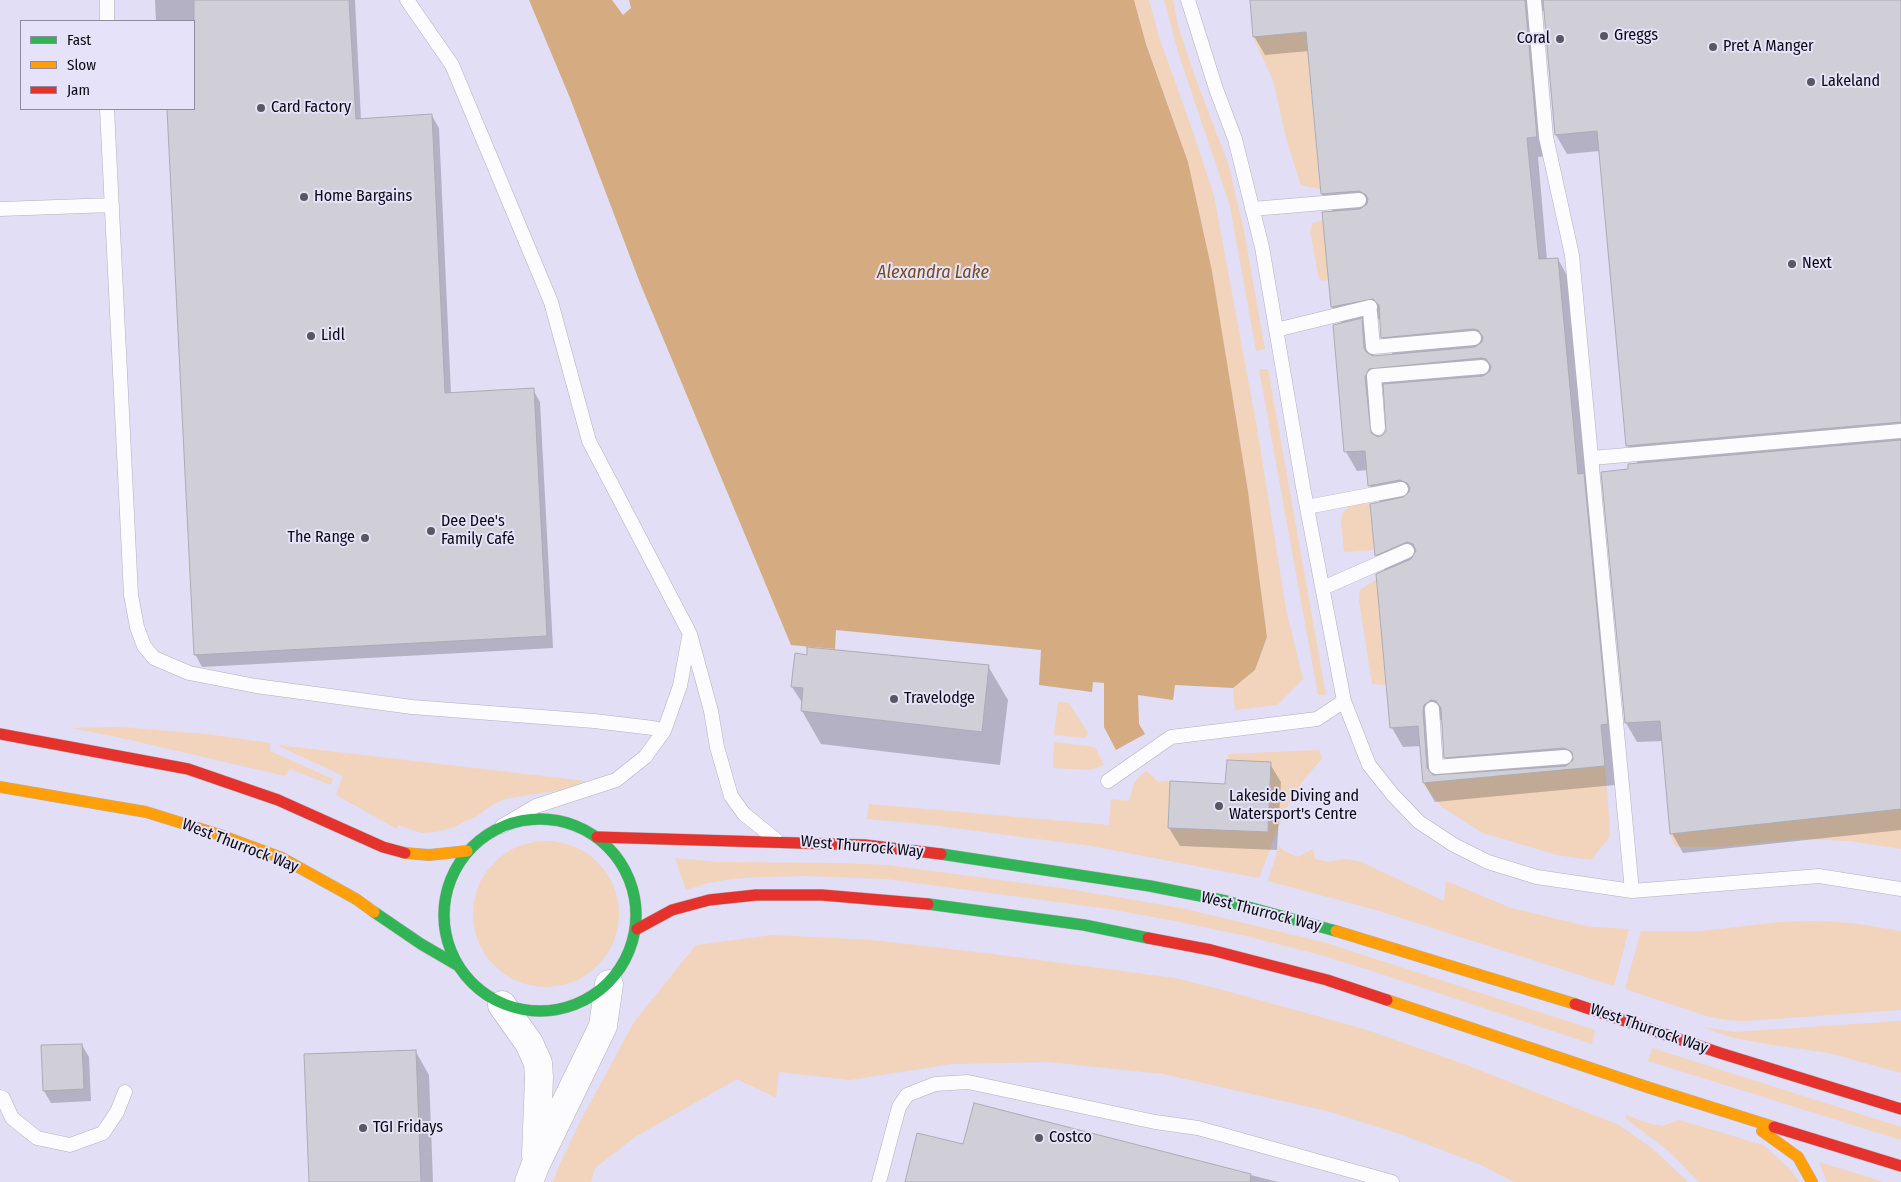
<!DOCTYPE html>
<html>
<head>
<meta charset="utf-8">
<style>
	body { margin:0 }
	#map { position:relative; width:1901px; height:1182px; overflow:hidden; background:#e9e7f4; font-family:"Fira Sans Condensed",sans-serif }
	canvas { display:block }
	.legend { position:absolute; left:20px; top:20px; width:175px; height:90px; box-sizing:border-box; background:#e5e2f9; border:1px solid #8e8c9c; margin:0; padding:6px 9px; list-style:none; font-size:15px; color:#0b0a11 }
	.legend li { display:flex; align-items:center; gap:10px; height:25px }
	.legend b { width:25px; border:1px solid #8e8c9c }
</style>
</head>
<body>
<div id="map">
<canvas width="1901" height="1182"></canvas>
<ul class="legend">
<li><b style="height:6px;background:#30b455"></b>Fast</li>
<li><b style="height:6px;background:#ff9f0a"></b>Slow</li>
<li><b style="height:6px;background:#e5322d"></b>Jam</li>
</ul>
</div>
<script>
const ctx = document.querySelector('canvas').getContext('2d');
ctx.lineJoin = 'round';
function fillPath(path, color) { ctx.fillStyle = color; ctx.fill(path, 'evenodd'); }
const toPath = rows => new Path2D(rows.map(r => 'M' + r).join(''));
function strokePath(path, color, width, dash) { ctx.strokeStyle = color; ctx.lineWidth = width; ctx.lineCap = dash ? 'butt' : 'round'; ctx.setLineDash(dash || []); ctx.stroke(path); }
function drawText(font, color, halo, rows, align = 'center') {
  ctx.font = font + ' "Fira Sans Condensed",sans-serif'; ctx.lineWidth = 4; ctx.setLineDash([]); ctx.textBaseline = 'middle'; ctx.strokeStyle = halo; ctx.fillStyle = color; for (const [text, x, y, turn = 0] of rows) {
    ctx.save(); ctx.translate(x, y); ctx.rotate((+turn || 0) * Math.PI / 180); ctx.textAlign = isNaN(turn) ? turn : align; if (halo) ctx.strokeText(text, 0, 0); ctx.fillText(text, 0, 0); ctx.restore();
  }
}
const built = toPath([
	[0,0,1901,0,1901,1182,0,1182],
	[21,21,194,21,194,109,21,109]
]);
const green = toPath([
	[1134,0,1149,0,1159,37,1194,135,1214,196,1257,428,1286,609,1303,679,1277,705,1235,710,1233,688,1255,670,1267,637,1248,491,1212,271,1188,162,1145,40],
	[1164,0,1173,0,1178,26,1195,77,1228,163,1244,231,1265,349,1256,351,1230,206,1179,55],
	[1306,32,1320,189,1301,185,1287,142,1273,80,1253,37],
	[1323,220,1329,280,1324,281,1319,279,1310,231,1313,223],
	[1259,369,1268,369,1326,695,1318,695],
	[1370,503,1374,550,1344,552,1341,523,1342,514,1349,506],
	[1377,579,1386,685,1372,684,1359,601,1360,590],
	[1058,702,1069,703,1088,733,1085,738,1054,735],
	[121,727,206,734,270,743,270,751,333,779,331,785,290,769,285,776,113,736,70,728],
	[1054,742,1095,747,1104,765,1090,770,1053,768],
	[277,745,586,781,566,789,505,799,492,805,477,816,454,827,436,832,422,833,398,825,397,829,336,795,343,776],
	[1319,750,1322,758,1302,782,1286,808,1259,878,1091,846,931,825,867,819,869,804,1109,825,1111,799,1129,801,1134,783,1142,774,1147,771,1158,782,1170,781,1168,828,1267,832,1271,763,1228,760,1229,754],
	[1605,766,1610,828,1609,838,1591,860,1557,855,1483,833,1442,807,1423,783],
	[1901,809,1901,849,1850,841,1803,839,1721,847,1686,847,1675,846,1670,834],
	'473 914a73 73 0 1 1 146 0a73 73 0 1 1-146 0Z',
	[1279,846,1284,851,1298,857,1313,849,1315,859,1329,862,1344,859,1359,861,1444,901,1446,881,1511,908,1591,927,1629,929,1614,986,1376,910,1268,881],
	[675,858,718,862,840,863,887,865,1068,889,1181,908,1323,942,1595,1030,1592,1044,1369,970,1317,954,1246,936,1175,921,1109,909,886,879,806,876,761,877,731,879,708,883,686,890],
	[1816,921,1852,923,1901,931,1901,1010,1746,1021,1727,1020,1710,1017,1625,989,1641,931,1702,931,1780,922],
	[773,935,872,940,985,953,1175,978,1234,993,1367,1030,1464,1064,1619,1125,1653,1149,1688,1182,1514,1182,1479,1164,1400,1134,1327,1111,1163,1074,1049,1062,952,1064,850,1080,779,1072,776,1098,737,1079,635,1137,595,1168,591,1182,553,1182,558,1168,580,1122,634,1022,696,945],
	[1901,1021,1901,1073,1829,1053,1760,1043,1730,1037,1703,1027,1734,1032],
	[1652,1048,1901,1127,1901,1140,1648,1061],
	[1626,1115,1650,1124,1663,1126,1679,1120,1763,1145,1790,1169,1799,1182,1699,1182,1670,1152,1625,1118],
	[1819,1162,1884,1182,1827,1182]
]);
const water = toPath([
	[529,0,612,0,623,15,631,8,629,0,1134,0,1146,44,1188,162,1212,271,1248,491,1267,637,1255,670,1233,688,1175,685,1173,700,1138,695,1139,724,1145,734,1116,750,1104,727,1104,683,1093,682,1092,692,1039,685,1041,650,836,630,835,649,791,645,640,283,570,98]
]);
const shadow = toPath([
	[155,0,355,0,361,120,432,116,439,128,451,394,533,390,540,402,553,648,202,667,195,654,168,109,194,109,194,21,156,21],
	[1251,0,1901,0,1901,830,1683,853,1672,833,1663,741,1637,742,1626,723,1603,473,1630,470,1638,464,1628,446,1600,151,1567,154,1556,135,1545,10,1539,12,1548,156,1538,157,1547,260,1558,259,1569,279,1615,785,1435,802,1424,783,1421,746,1403,747,1392,728,1378,575,1385,571,1376,555,1380,503,1370,486,1368,470,1357,471,1346,452,1342,324,1332,307,1324,213,1333,212,1322,194,1309,51,1265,55,1254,36],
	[1381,319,1382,337,1393,355,1374,357,1372,339,1363,322],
	[1385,386,1388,428,1384,436,1379,438,1376,397,1377,391],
	[1442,719,1445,757,1455,775,1437,776,1434,725],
	[988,666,1008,700,1000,765,821,744,802,711,803,704,792,687],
	[1270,764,1281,782,1277,850,1180,846,1169,828,1226,785],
	[82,1045,89,1057,91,1101,51,1103,44,1091],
	[416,1052,429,1075,433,1182,310,1182],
	[975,1104,1278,1182,906,1182,964,1146]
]);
const building = toPath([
	[194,0,349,0,356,119,432,114,445,393,534,388,547,636,194,655,167,109,194,109,194,0],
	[1250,0,1525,0,1537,137,1527,138,1539,259,1558,258,1578,474,1584,473,1608,724,1601,725,1605,766,1423,783,1418,726,1390,728,1376,574,1411,559,1416,551,1413,544,1407,542,1375,556,1370,504,1403,497,1409,492,1410,488,1407,483,1400,480,1368,486,1365,451,1344,452,1333,325,1362,318,1364,348,1366,352,1373,356,1475,347,1482,342,1483,337,1478,330,1473,329,1381,338,1379,305,1373,299,1331,307,1322,212,1360,209,1367,204,1368,199,1366,195,1359,191,1321,194,1306,32,1253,37,1250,0],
	[1481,358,1486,359,1491,366,1490,371,1483,376,1383,384,1386,431,1383,435,1378,437,1371,433,1365,377,1369,369,1481,358],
	[1431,700,1436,701,1441,708,1444,758,1564,748,1572,752,1573,760,1566,766,1433,775,1427,768,1423,710,1424,705,1431,700],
	[1543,0,1901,0,1901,422,1626,446,1597,131,1555,135,1543,0],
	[1901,440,1901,809,1670,834,1660,721,1625,723,1601,472,1628,469,1628,464,1901,440],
	[807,647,989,665,982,732,801,711,803,688,791,687,795,653,807,655,807,647],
	[1227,760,1271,762,1268,832,1168,828,1170,781,1225,784,1227,760],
	[82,1044,84,1089,43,1091,41,1045,82,1044],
	[416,1050,421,1182,309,1182,304,1054,416,1050],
	[974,1103,1251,1174,1250,1182,905,1182,917,1133,963,1144,974,1103]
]);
const lane = toPath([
	[407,0,452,65,551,302,589,441,690,634,711,711,717,747,731,796,744,814,775,839],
	[1188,0,1216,89,1235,139,1262,247,1303,487,1344,701,1369,765,1393,795,1419,822,1454,845,1488,862,1537,877,1632,891,1819,876,1901,889],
	[1534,0,1546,137,1572,255,1632,891],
	[107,21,107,0],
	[107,109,131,595,137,627,144,646,154,658,189,673,256,686,412,707,594,721,653,728,664,731],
	[0,209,112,205],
	[1252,209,1359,200],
	[1370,312,1373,347,1474,338],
	[1276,330,1370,307],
	[1378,428,1374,376,1482,367],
	[1592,458,1901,431],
	[1307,507,1401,489],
	[1323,588,1407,551],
	[1432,709,1436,767,1565,757],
	[1108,781,1171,737,1317,719,1344,701],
	[502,826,536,806,616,780,645,757,664,731,680,686,689,637],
	[0,1097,3,1098,12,1118,37,1138,70,1145,103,1133,117,1112,125,1092],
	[879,1182,899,1107,907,1095,935,1084,968,1082,1155,1122,1198,1128,1392,1182]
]);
const street = toPath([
	[502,1005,529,1043,538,1063,539,1077,536,1155],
	[529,1182,535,1166,603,1026,609,984]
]);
const fast = toPath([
	'444 915a96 96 0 1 1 192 0a96 96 0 1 1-192 0Z',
	[941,854,1150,886,1226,901,1336,931],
	[928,904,1084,925,1148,938],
	[374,912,421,944,457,965]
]);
const slow = toPath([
	[0,787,146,812,217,834,282,858,356,899,374,912],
	[405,853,429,855,467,851],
	[1336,931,1575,1004],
	[1387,1000,1650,1088,1774,1127],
	[1762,1131,1798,1157,1812,1182]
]);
const jam = toPath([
	[0,734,188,769,278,800,383,847,405,853],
	[597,837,865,845,941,854],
	[637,929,672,910,709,900,756,895,822,895,928,904],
	[1148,938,1211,950,1327,980,1387,1000],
	[1575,1004,1720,1053,1901,1109],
	[1774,1127,1901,1166]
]);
const markers = [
	[1604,36,5,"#595760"],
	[1560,39,5,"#595760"],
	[1713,47,5,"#595760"],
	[1811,82,5,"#595760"],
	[261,108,5,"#595760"],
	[304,197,5,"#595760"],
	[1792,264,5,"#595760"],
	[311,336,5,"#595760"],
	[431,531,5,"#595760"],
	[365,538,5,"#595760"],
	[894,699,5,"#595760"],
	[1219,806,5,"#595760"],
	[363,1128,5,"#595760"],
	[1039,1138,5,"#595760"]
];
const poiNames = [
	["Greggs",1614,36],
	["Coral",1550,39,"right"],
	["Pret A Manger",1723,47],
	["Lakeland",1821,82],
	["Card Factory",271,108],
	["Home Bargains",314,197],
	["Next",1802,264],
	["Lidl",321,336],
	["Dee Dee's",441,522],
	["Family Café",441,540],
	["The Range",355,538,"right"],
	["Travelodge",904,699],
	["Lakeside Diving and",1229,797],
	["Watersport's Centre",1229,815],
	["TGI Fridays",373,1128],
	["Costco",1049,1138]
];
const streetNames = [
	["West Thurrock Way",240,846,21],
	["West Thurrock Way",862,847,5],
	["West Thurrock Way",1261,912,14],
	["West Thurrock Way",1649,1029,19]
];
const waterNames = [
	["Alexandra Lake",933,273]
];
fillPath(built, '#e1def5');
fillPath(green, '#f1d4bb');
fillPath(water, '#d5ac82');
fillPath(shadow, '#0003');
fillPath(building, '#d0cfd8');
strokePath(building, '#acacb5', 1);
strokePath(lane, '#b3b1bb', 15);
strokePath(street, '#b3b1bb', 29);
strokePath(fast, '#b3b1bb', 12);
strokePath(slow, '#b3b1bb', 12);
strokePath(jam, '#b3b1bb', 12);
strokePath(lane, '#fcfbfd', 14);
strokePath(street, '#fcfbfd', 28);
strokePath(fast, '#30b455', 11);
strokePath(slow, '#ff9f0a', 11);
strokePath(jam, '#e5322d', 11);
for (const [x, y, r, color] of markers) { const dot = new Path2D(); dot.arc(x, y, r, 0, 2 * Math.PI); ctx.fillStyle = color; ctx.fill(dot); strokePath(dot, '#e5e2f9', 2); }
drawText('16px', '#0b0a11', '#e5e2f9', poiNames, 'left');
drawText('16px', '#0b0a11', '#e5e2f9', streetNames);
drawText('italic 18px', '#744c1b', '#e5e2f9', waterNames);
</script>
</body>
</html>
